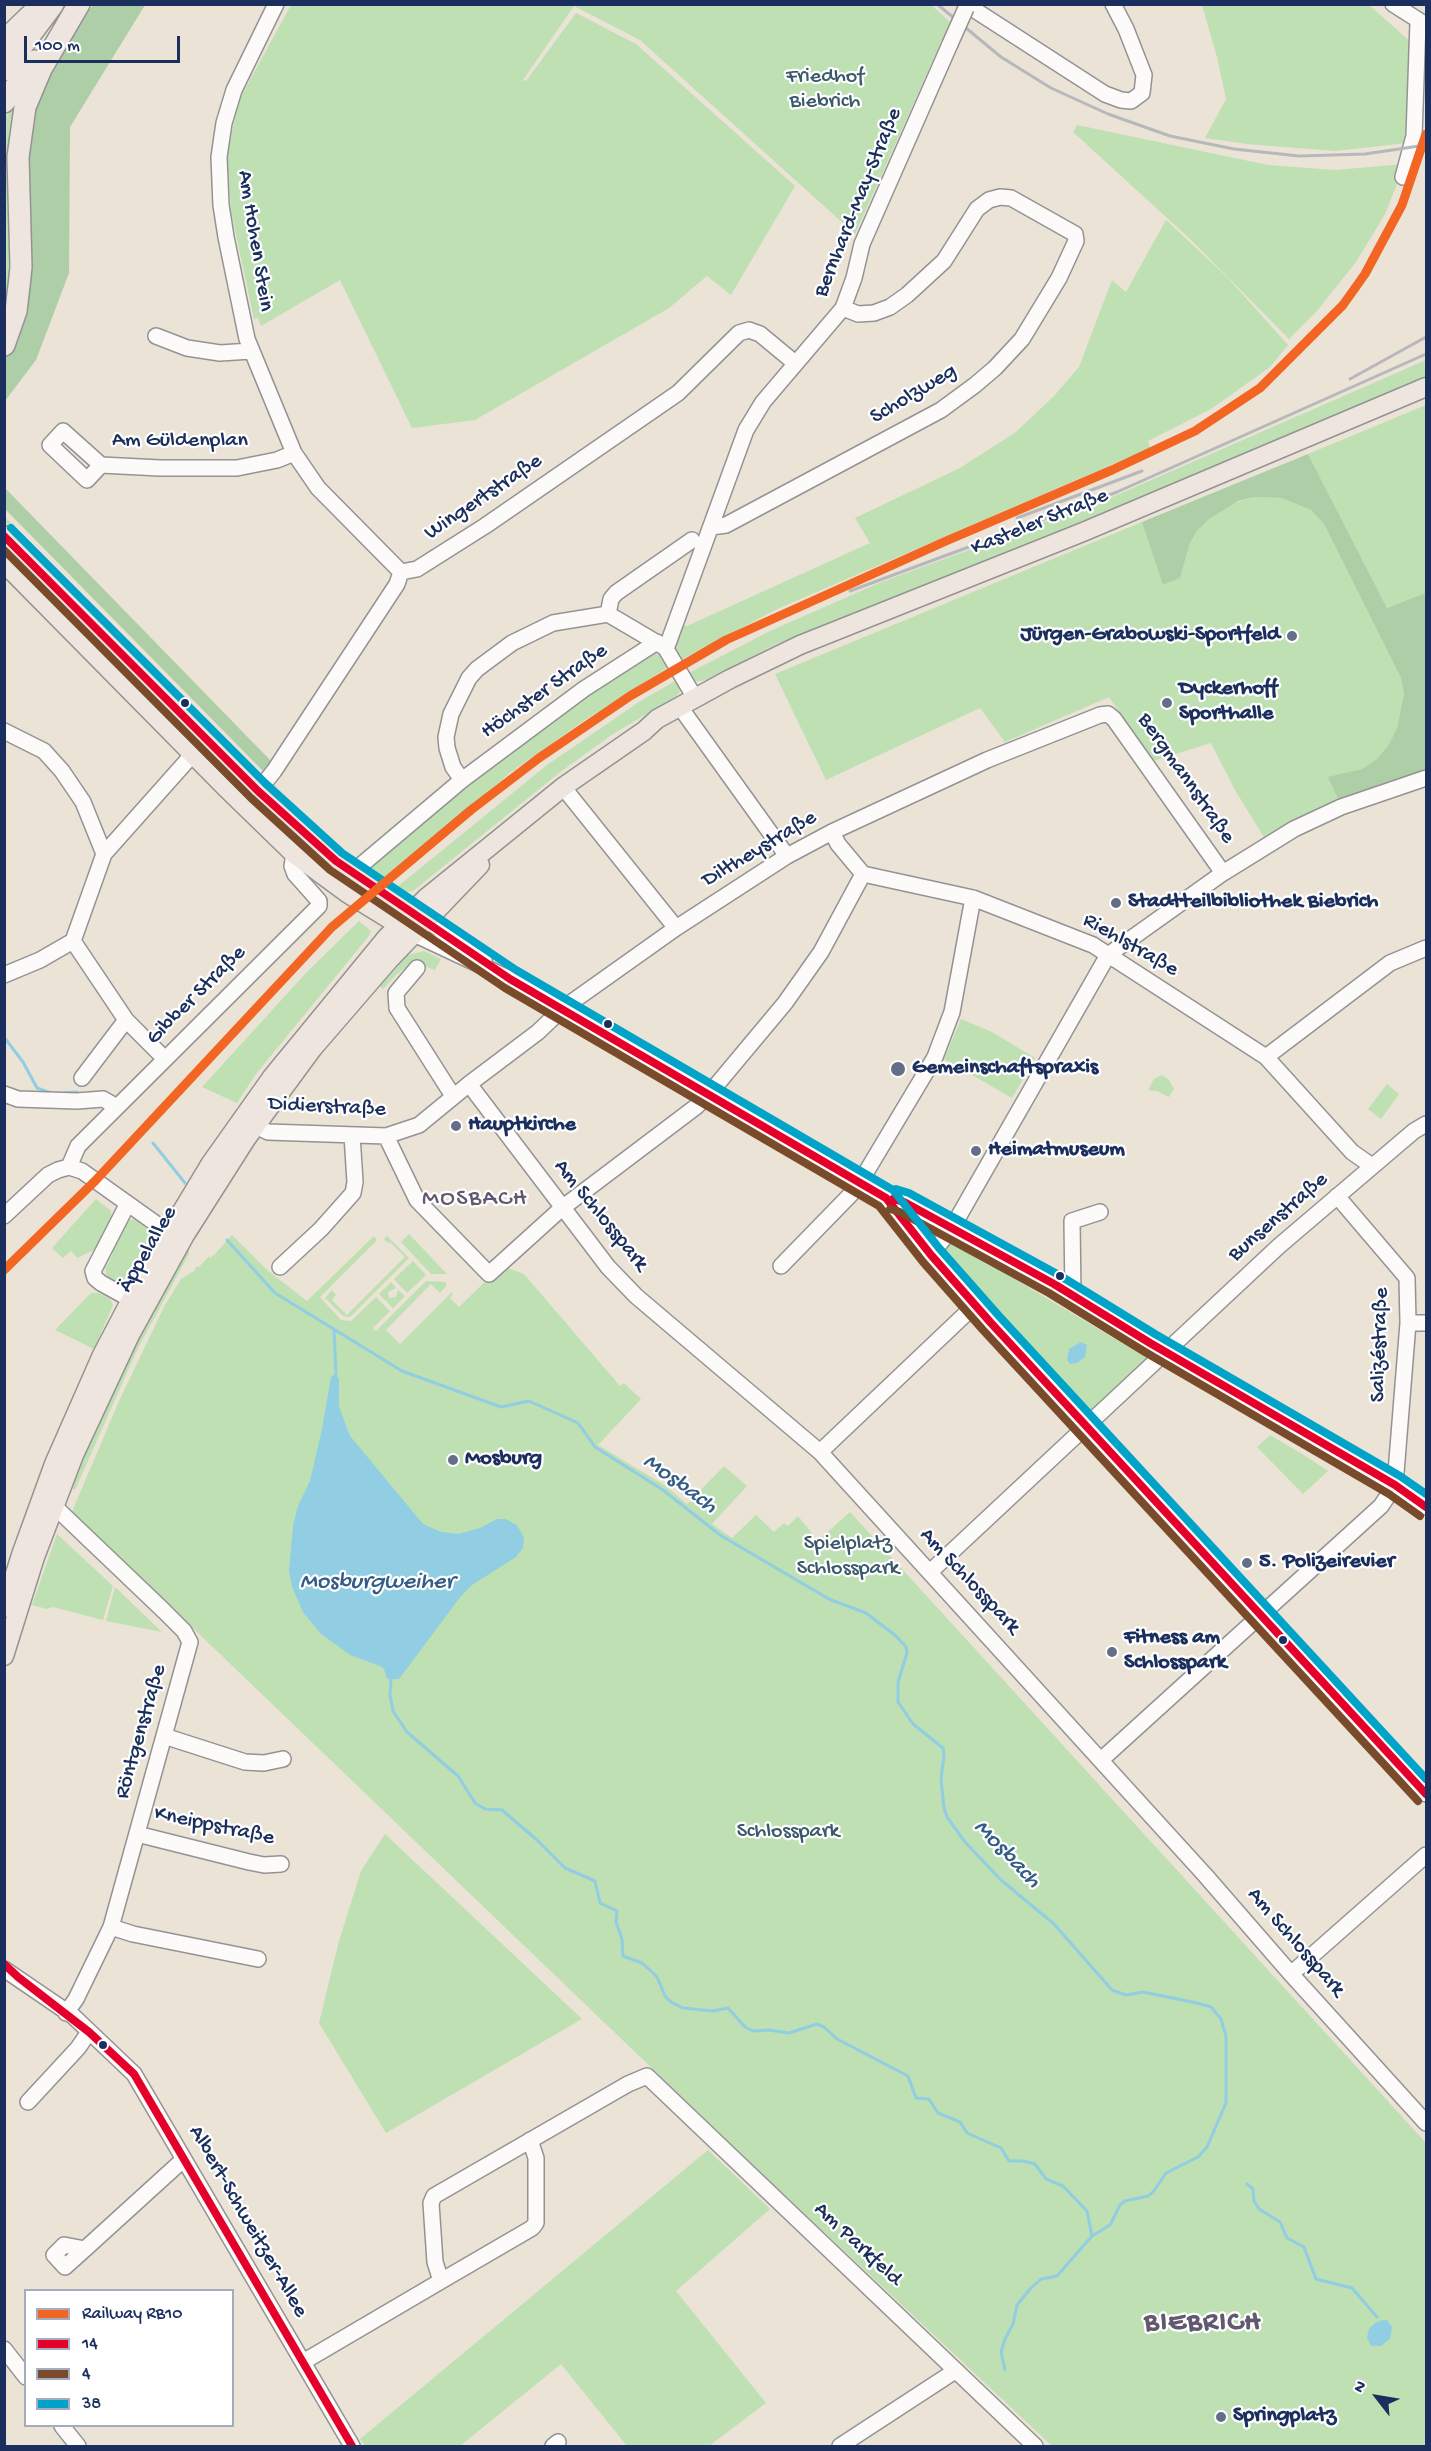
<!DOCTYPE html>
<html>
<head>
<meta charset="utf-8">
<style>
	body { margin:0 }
	#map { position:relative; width:1431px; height:2451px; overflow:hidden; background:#ebe3d6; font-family:"Gochi Hand",sans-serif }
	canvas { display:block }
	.frame { position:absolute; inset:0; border:6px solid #1b2f5e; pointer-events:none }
	.legend { position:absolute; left:24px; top:2289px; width:210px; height:138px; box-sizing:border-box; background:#fff; border:2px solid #a4acbf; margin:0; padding:8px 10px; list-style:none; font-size:18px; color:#1b2f5e }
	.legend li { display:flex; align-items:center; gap:12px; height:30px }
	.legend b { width:30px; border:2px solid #a4acbf }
	.north { position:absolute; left:1347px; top:2367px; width:60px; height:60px; -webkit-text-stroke:4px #fff; paint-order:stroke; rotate:301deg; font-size:16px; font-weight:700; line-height:24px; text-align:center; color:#1b2f5e }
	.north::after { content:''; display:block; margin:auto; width:21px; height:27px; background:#1b2f5e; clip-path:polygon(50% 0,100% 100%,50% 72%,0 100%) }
	.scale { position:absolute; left:24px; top:36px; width:156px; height:27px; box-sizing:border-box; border:3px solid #1b2f5e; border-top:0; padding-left:8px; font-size:18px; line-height:21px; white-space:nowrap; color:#1b2f5e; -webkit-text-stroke:4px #fff; paint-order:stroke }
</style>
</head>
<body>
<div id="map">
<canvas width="1431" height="2451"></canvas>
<div class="frame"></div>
<ul class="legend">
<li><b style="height:8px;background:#f26522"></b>Railway RB10</li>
<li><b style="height:8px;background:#e4002b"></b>14</li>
<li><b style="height:8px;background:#7a4b2a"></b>4</li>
<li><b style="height:8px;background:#01a3c8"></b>38</li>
</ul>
<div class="north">N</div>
<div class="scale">100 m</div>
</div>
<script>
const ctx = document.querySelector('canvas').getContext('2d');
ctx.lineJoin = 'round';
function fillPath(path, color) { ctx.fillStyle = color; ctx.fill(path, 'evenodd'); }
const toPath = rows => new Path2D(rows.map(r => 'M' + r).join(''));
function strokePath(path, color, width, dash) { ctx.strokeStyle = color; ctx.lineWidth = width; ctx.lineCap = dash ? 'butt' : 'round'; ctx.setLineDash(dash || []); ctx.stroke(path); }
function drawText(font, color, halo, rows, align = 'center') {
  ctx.font = font + ' "Gochi Hand",sans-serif'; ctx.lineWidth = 4.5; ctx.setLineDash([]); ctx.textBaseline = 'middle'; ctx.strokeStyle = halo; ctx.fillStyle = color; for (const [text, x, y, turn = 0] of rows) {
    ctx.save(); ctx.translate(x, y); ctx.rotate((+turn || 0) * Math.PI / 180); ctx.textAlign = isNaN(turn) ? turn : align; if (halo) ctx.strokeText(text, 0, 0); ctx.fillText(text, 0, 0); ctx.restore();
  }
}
const green = toPath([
	[930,4,950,22,855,234,640,40,574,6,523,80,526,81,576,13,636,44,795,186,731,295,707,276,669,308,475,420,412,428,340,280,261,326,258,318,254,319,231,211,227,155,239,100,291,5],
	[1202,5,1369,5,1412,43,1407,143,1335,151,1247,144,1205,138,1226,99,1217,57],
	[25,91,16,230,4,337,4,119],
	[1077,125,1268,165,1335,170,1405,164,1385,214,1356,262,1317,311,1289,339,1189,238,1073,132],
	[1166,220,1227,277,1288,345,1270,367,1211,409,1148,441,1150,448,775,610,679,661,666,649,676,624,687,626,870,543,855,518,960,468,1016,432,1054,396,1079,367,1112,280,1126,292],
	[1426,360,1426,378,1335,417,914,590,776,644,706,680,693,682,687,674,770,631,879,583,1110,498],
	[1426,405,1426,587,1425,593,1387,608,1308,454],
	[1255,497,1282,498,1296,502,1311,510,1324,524,1401,678,1404,694,1397,728,1389,744,1377,759,1362,769,1329,778,1341,805,1265,839,1235,790,1211,743,1153,761,1109,697,1005,742,980,708,826,780,775,674,1142,522,1164,585,1180,578,1190,543,1197,531,1209,519,1227,505],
	[4,516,100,614,95,614,29,548,5,522],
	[33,580,59,603,191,732,187,736],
	[118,632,165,679,167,683,117,637],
	[651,652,661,656,670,666,585,720,511,772,383,881,369,873,369,864,468,785,566,710],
	[677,680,680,692,675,697,613,734,559,773,413,891,407,892,396,888,547,765,642,700],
	[210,723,251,763,254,770,246,765,207,726],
	[359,921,371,931,368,937,256,1074,237,1103,202,1087,306,973],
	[424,951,441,959,435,970,417,963,409,965,396,975,383,989,380,986,408,955],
	[961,1019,992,1032,1035,1058,1012,1098,944,1059],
	[1162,1075,1169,1080,1174,1089,1169,1097,1157,1091,1148,1090,1154,1079],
	[1387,1084,1399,1094,1381,1119,1368,1109],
	[96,1199,111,1211,111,1224,96,1249,77,1258,71,1251,63,1258,52,1248],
	[899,1203,944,1228,930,1245],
	[135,1219,154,1235,141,1260,138,1259,129,1280,124,1283,116,1283,107,1277,105,1268,113,1254,110,1251,126,1221],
	[409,1234,447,1274,431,1274,401,1242],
	[232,1235,267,1270,307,1301,374,1236,377,1240,320,1297,341,1320,351,1321,376,1297,390,1311,373,1328,376,1331,426,1281,446,1282,446,1286,440,1293,431,1284,386,1330,400,1344,452,1292,453,1293,450,1298,459,1307,488,1279,505,1267,524,1274,620,1386,624,1383,641,1399,598,1445,666,1486,687,1504,724,1466,747,1486,712,1524,732,1538,756,1515,774,1532,784,1523,788,1526,798,1516,812,1533,806,1538,813,1545,850,1512,1426,2143,1426,2446,1052,2446,757,2169,196,1631,71,1514,119,1401,165,1305,181,1279,194,1271,197,1266,199,1267,209,1256,210,1258,215,1254],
	[387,1236,409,1258,350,1317,343,1316,325,1298,332,1290,336,1295,332,1300,347,1315,405,1257,390,1242,388,1243,384,1239],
	[950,1242,990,1266,994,1260,1002,1264,999,1270,1149,1359,1093,1410,1085,1410,941,1252],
	[184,1247,189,1250,189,1254,138,1348,75,1490,68,1487,105,1399],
	[413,1261,426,1275,407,1293,394,1279],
	[391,1282,396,1288,388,1292,389,1298,396,1297,398,1290,405,1296,393,1308,379,1294],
	[91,1293,99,1293,110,1299,113,1305,94,1349,55,1330],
	[1270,1435,1307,1457,1328,1471,1303,1494,1257,1447],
	[57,1534,113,1586,103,1620,53,1607,47,1609,32,1605],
	[115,1587,162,1632,106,1621],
	[385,1834,582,2019,386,2133,319,2023,339,1941,361,1871],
	[708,2150,770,2209,676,2291,766,2403,709,2446,627,2446,561,2364,460,2446,365,2446,360,2439]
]);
const forest = toPath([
	[93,5,145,5,70,127,69,273,36,360,5,401,5,359,13,339,24,149,31,110,70,36],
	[1308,454,1387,608,1425,593,1426,771,1341,805,1328,777,1362,769,1377,759,1389,744,1397,728,1404,694,1401,678,1324,524,1311,510,1282,498,1255,497,1238,501,1209,519,1197,531,1190,543,1180,578,1163,585,1142,522],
	[5,488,271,761,263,771,5,509]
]);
const water = toPath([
	[1081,1342,1087,1345,1085,1357,1077,1363,1070,1364,1067,1360,1069,1349],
	[335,1374,339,1379,339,1407,350,1436,423,1524,441,1532,459,1534,480,1528,497,1519,505,1519,517,1525,524,1538,523,1548,516,1557,472,1585,461,1596,399,1679,387,1679,384,1669,380,1666,350,1655,320,1633,303,1612,292,1587,289,1571,293,1526,298,1506,310,1481,322,1429,331,1377],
	[1383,2320,1387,2320,1392,2327,1390,2339,1381,2346,1371,2346,1367,2337,1369,2329,1375,2323]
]);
const stream = toPath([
	[4,1037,23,1062,37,1088,51,1093],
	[64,1093,77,1092],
	[153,1143,185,1183],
	[227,1240,275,1293,402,1371,501,1407,529,1401,578,1423,595,1447,663,1490,720,1535,829,1599,866,1613,896,1636,906,1647,907,1653,898,1682,898,1702,913,1724,943,1748,944,1755,941,1779,944,1808,947,1817,965,1842,1001,1880,1054,1924,1112,1990,1126,1995,1143,1992,1197,2003,1211,2007,1221,2019,1226,2036,1226,2103,1207,2147,1198,2157,1166,2173,1153,2192,1148,2196,1125,2201,1120,2205,1110,2225,1092,2236,1057,2276,1041,2279,1030,2289,1017,2305,1013,2324,1005,2339,1001,2352,1005,2370],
	[334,1330,336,1374],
	[391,1679,390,1695,393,1711,407,1732,458,1776,475,1803,485,1809,502,1810,537,1840,565,1868,595,1881,600,1903,617,1911,616,1922,622,1939,623,1956,642,1963,652,1972,657,1977,665,1996,671,2002,683,2008,713,2011,728,2008,745,2027,753,2031,769,2030,789,2033,817,2024,824,2027,837,2039,908,2076,916,2098,929,2099,938,2113,960,2122,967,2133,1001,2148,1009,2161,1024,2161,1035,2164,1046,2179,1063,2186,1087,2211,1092,2236],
	[1247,2184,1253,2189,1254,2201,1259,2209,1280,2222,1287,2238,1304,2247,1316,2279,1352,2288,1377,2317]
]);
const minor = toPath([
	[276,4,234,90,224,123,219,157,221,205,226,237,247,339,294,453,318,488,401,572],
	[1393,4,1426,25],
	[967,5,1105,94,1121,100,1131,101,1142,93,1144,75,1126,29,1113,4],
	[1403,177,1414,136,1418,22],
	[156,336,187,348,220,353,251,351],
	[101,465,87,480,50,445,63,431,101,465,160,468,237,468,277,460,294,453],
	[711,527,726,525,941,410,975,385,995,368,1022,339,1059,278,1076,241,1075,234,1011,198,1000,197,989,200,977,209,944,261,907,295,890,307,874,313,858,314,843,308],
	[608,614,611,599,616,593,692,540],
	[695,698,666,649,746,430,763,402,843,308,854,278,862,244,950,44],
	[680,707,787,856],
	[4,731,44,751,62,771,83,802,104,854],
	[462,780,453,767,447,748,446,737,451,714,469,678,477,669,512,643,553,623,608,614,664,647],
	[563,787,676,928],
	[258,791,274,771,397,584,401,572,417,569,485,526,678,393,739,333,749,330,760,334,795,363],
	[832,832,838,844,863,874,973,898,1093,945,1266,1057,1352,1152,1372,1166],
	[355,875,360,866,462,780,584,689,657,642],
	[428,921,484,960],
	[414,934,510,979,886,1198,904,1202,1002,1255,1395,1485,1426,1507],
	[73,941,126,1020,165,1059],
	[417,968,396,993,397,1008,453,1096],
	[4,975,40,960,73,941,104,854,193,754,209,753,225,759],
	[1266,1057,1390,963,1426,948],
	[82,1078,126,1020],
	[469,1084,608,1267,636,1296,820,1452,1205,1875,1291,1974,1426,2123],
	[4,1094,18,1099,77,1101,103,1099,117,1107],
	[245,1121,268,1132,386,1136,419,1125,469,1084,538,1032,562,1009,676,928,787,856,832,832,987,760,1100,715,1108,714,1114,719,1223,873],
	[386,1136,417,1200,489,1274,562,1208,697,1106,709,1094,785,1003,821,952,863,874],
	[69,1167,78,1146,319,906,319,901,295,874,292,866,294,854],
	[886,1198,931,1255,991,1323,1426,1794],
	[127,1205,93,1271,95,1278,101,1283,130,1299,142,1301],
	[4,1216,48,1175,58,1170,69,1167,82,1171,162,1228,170,1235,172,1243],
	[931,1255,952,1228,1108,955,1223,873,1294,829,1341,807,1426,778],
	[781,1266,856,1189,935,1057,952,1012,973,898],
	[280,1267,321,1229,353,1193,355,1182,352,1135],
	[1073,1296,1072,1221,1100,1212],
	[1408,1323,1426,1323],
	[820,1452,975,1305],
	[54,1506,164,1611,184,1631,190,1642,111,1927,76,1999,66,2013],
	[930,1572,1279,1246,1414,1131,1426,1124],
	[164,1736,245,1762,264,1763,283,1759],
	[1101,1760,1381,1506,1395,1485,1408,1323,1407,1278,1337,1196],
	[137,1834,249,1862,264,1865,281,1864],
	[111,1927,133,1934,258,1959],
	[4,1969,73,2016,134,2074,352,2446],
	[1291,1974,1426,1855],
	[28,2102,78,2048,89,2032],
	[85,2249,65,2267,54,2255,64,2245,85,2249,184,2159],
	[441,2281,532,2228,536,2223,536,2158,530,2140],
	[4,2349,26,2377],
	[303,2362,441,2281,435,2262,431,2203,434,2196,628,2084,647,2076,1035,2446],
	[62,2426,78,2446],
	[553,2446,558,2442],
	[840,2446,955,2371]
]);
const major = toPath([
	[4,535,258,791,299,830,355,875,422,917],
	[4,563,227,789,294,854,347,893,407,930],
	[4,1608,22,1552,54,1464,102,1355,146,1271,211,1163,272,1077,387,937,426,898,563,787,644,731,657,719,730,679,800,645,1083,532,1426,387],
	[4,1656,35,1557,74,1455,130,1335,185,1235,246,1139,313,1048,389,960,480,865]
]);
const highway = toPath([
	[4,41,35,11],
	[4,70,53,4],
	[4,102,35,61],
	[4,345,16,311,19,286,21,267,18,157,25,107,41,69,79,4]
]);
const rail = toPath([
	[937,4,1001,57,1051,88,1108,114,1170,136,1234,149,1299,156,1365,154,1426,145],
	[1350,379,1426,337],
	[1017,518,1142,471],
	[850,591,1117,492,1426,354]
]);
const minorBridge = toPath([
	[950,44,966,8]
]);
const bus1 = toPath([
	[4,536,258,791,336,861,510,979,886,1198,931,1255,991,1323,1426,1794],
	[893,1199,904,1202,1054,1284,1150,1343,1395,1485,1426,1507],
	[4,1964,18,1977,89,2032,134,2074,352,2446]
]);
const bus2 = toPath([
	[4,550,251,798,330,870,505,988,879,1206,923,1262,983,1330,1418,1801],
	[890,1209,900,1212,1049,1293,1145,1352,1389,1494,1420,1516]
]);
const bus3 = toPath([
	[11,528,265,783,342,853,516,970,893,1190,939,1248,999,1316,1426,1779],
	[896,1189,909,1193,1059,1275,1155,1334,1400,1476,1426,1494]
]);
const rail1 = toPath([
	[4,1270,95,1181,332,927,471,810,539,758,630,696,726,640,946,541,1112,470,1195,431,1260,388,1343,305,1365,274,1402,205,1426,134]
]);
const markers = [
	[1292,636,6,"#646e88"],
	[185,703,5,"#1b2f5e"],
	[1167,703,6,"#646e88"],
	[1116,903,6,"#646e88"],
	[608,1024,5,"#1b2f5e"],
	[898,1069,8,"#646e88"],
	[456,1126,6,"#646e88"],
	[976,1151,6,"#646e88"],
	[1060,1276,5,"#1b2f5e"],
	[453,1460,6,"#646e88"],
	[1247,1563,6,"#646e88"],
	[1283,1640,5,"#1b2f5e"],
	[1112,1652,6,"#646e88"],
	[103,2045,5,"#1b2f5e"],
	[1221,2417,6,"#646e88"]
];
const parkNames = [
	["Friedhof",825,78],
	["Biebrich",825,103],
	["Spielplatz",848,1545],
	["Schlosspark",848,1570],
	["Schlosspark",788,1833]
];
const streetNames = [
	["Bernhard-May-Straße",859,203,-68],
	["Am Hohen Stein",254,241,81],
	["Scholzweg",914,395,-31],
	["Am Güldenplan",180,442],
	["Wingertstraße",484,498,-34],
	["Kasteler Straße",1040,523,-22],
	["Höchster Straße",545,692,-35],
	["Bergmannstraße",1185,779,55],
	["Diltheystraße",760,850,-31],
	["Riehlstraße",1130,946,30],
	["Gibber Straße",197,996,-45],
	["Didierstraße",327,1108,3],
	["Am Schlosspark",600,1216,51],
	["Bunsenstraße",1279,1218,-41],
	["Äppelallee",149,1250,-60],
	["Salizéstraße",1381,1345,-88],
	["Am Schlosspark",969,1582,47],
	["Röntgenstraße",142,1732,-74],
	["Kneippstraße",214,1827,12],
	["Am Schlosspark",1295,1943,49],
	["Albert-Schweitzer-Allee",247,2222,60],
	["Am Parkfeld",857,2245,43]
];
const poiNames = [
	["Jürgen-Grabowski-Sportfeld",1280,636,"right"],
	["Dyckerhoff",1179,690],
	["Sporthalle",1179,715],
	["Stadtteilbibliothek Biebrich",1128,903],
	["Gemeinschaftspraxis",912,1069],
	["Hauptkirche",468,1126],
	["Heimatmuseum",988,1151],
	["Mosburg",465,1460],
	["5. Polizeirevier",1259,1563],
	["Fitness am",1124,1639],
	["Schlosspark",1124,1664],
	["Springplatz",1233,2417]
];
const neighbourhoodNames = [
	["MOSBACH",475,1200]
];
const waterNames = [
	["Mosbach",679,1485,36],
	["Mosburgweiher",377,1583],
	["Mosbach",1006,1855,46]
];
const districtNames = [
	["BIEBRICH",1203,2325]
];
fillPath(green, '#bee0b2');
fillPath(forest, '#adcea6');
fillPath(water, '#91cde3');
strokePath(stream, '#91cde3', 3);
strokePath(minor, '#949394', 18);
strokePath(major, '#949394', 21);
strokePath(highway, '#949394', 24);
strokePath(minor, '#fcfbf9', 15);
strokePath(major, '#eee6de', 18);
strokePath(highway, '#eee6de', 21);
strokePath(rail, '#b6b8bb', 3);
strokePath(minorBridge, '#949394', 18, []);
strokePath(minorBridge, '#fcfbf9', 15);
strokePath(bus1, '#e4002b', 8);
strokePath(bus2, '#7a4b2a', 8);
strokePath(bus3, '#01a3c8', 8);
strokePath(rail1, '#f26522', 9);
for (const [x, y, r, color] of markers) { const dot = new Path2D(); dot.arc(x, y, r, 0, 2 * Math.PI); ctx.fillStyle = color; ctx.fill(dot); strokePath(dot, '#fff', 2); }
drawText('22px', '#3a5a6c', '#fff', parkNames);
drawText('22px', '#1b2f5e', '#fff', streetNames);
drawText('bold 22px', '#1b2f5e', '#fff', poiNames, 'left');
ctx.letterSpacing = '1.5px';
drawText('24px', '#625970', '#fff', neighbourhoodNames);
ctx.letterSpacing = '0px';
drawText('italic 24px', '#335c87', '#fff', waterNames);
ctx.letterSpacing = '1.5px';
drawText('bold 28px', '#625970', '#fff', districtNames);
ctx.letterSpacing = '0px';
</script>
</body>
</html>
